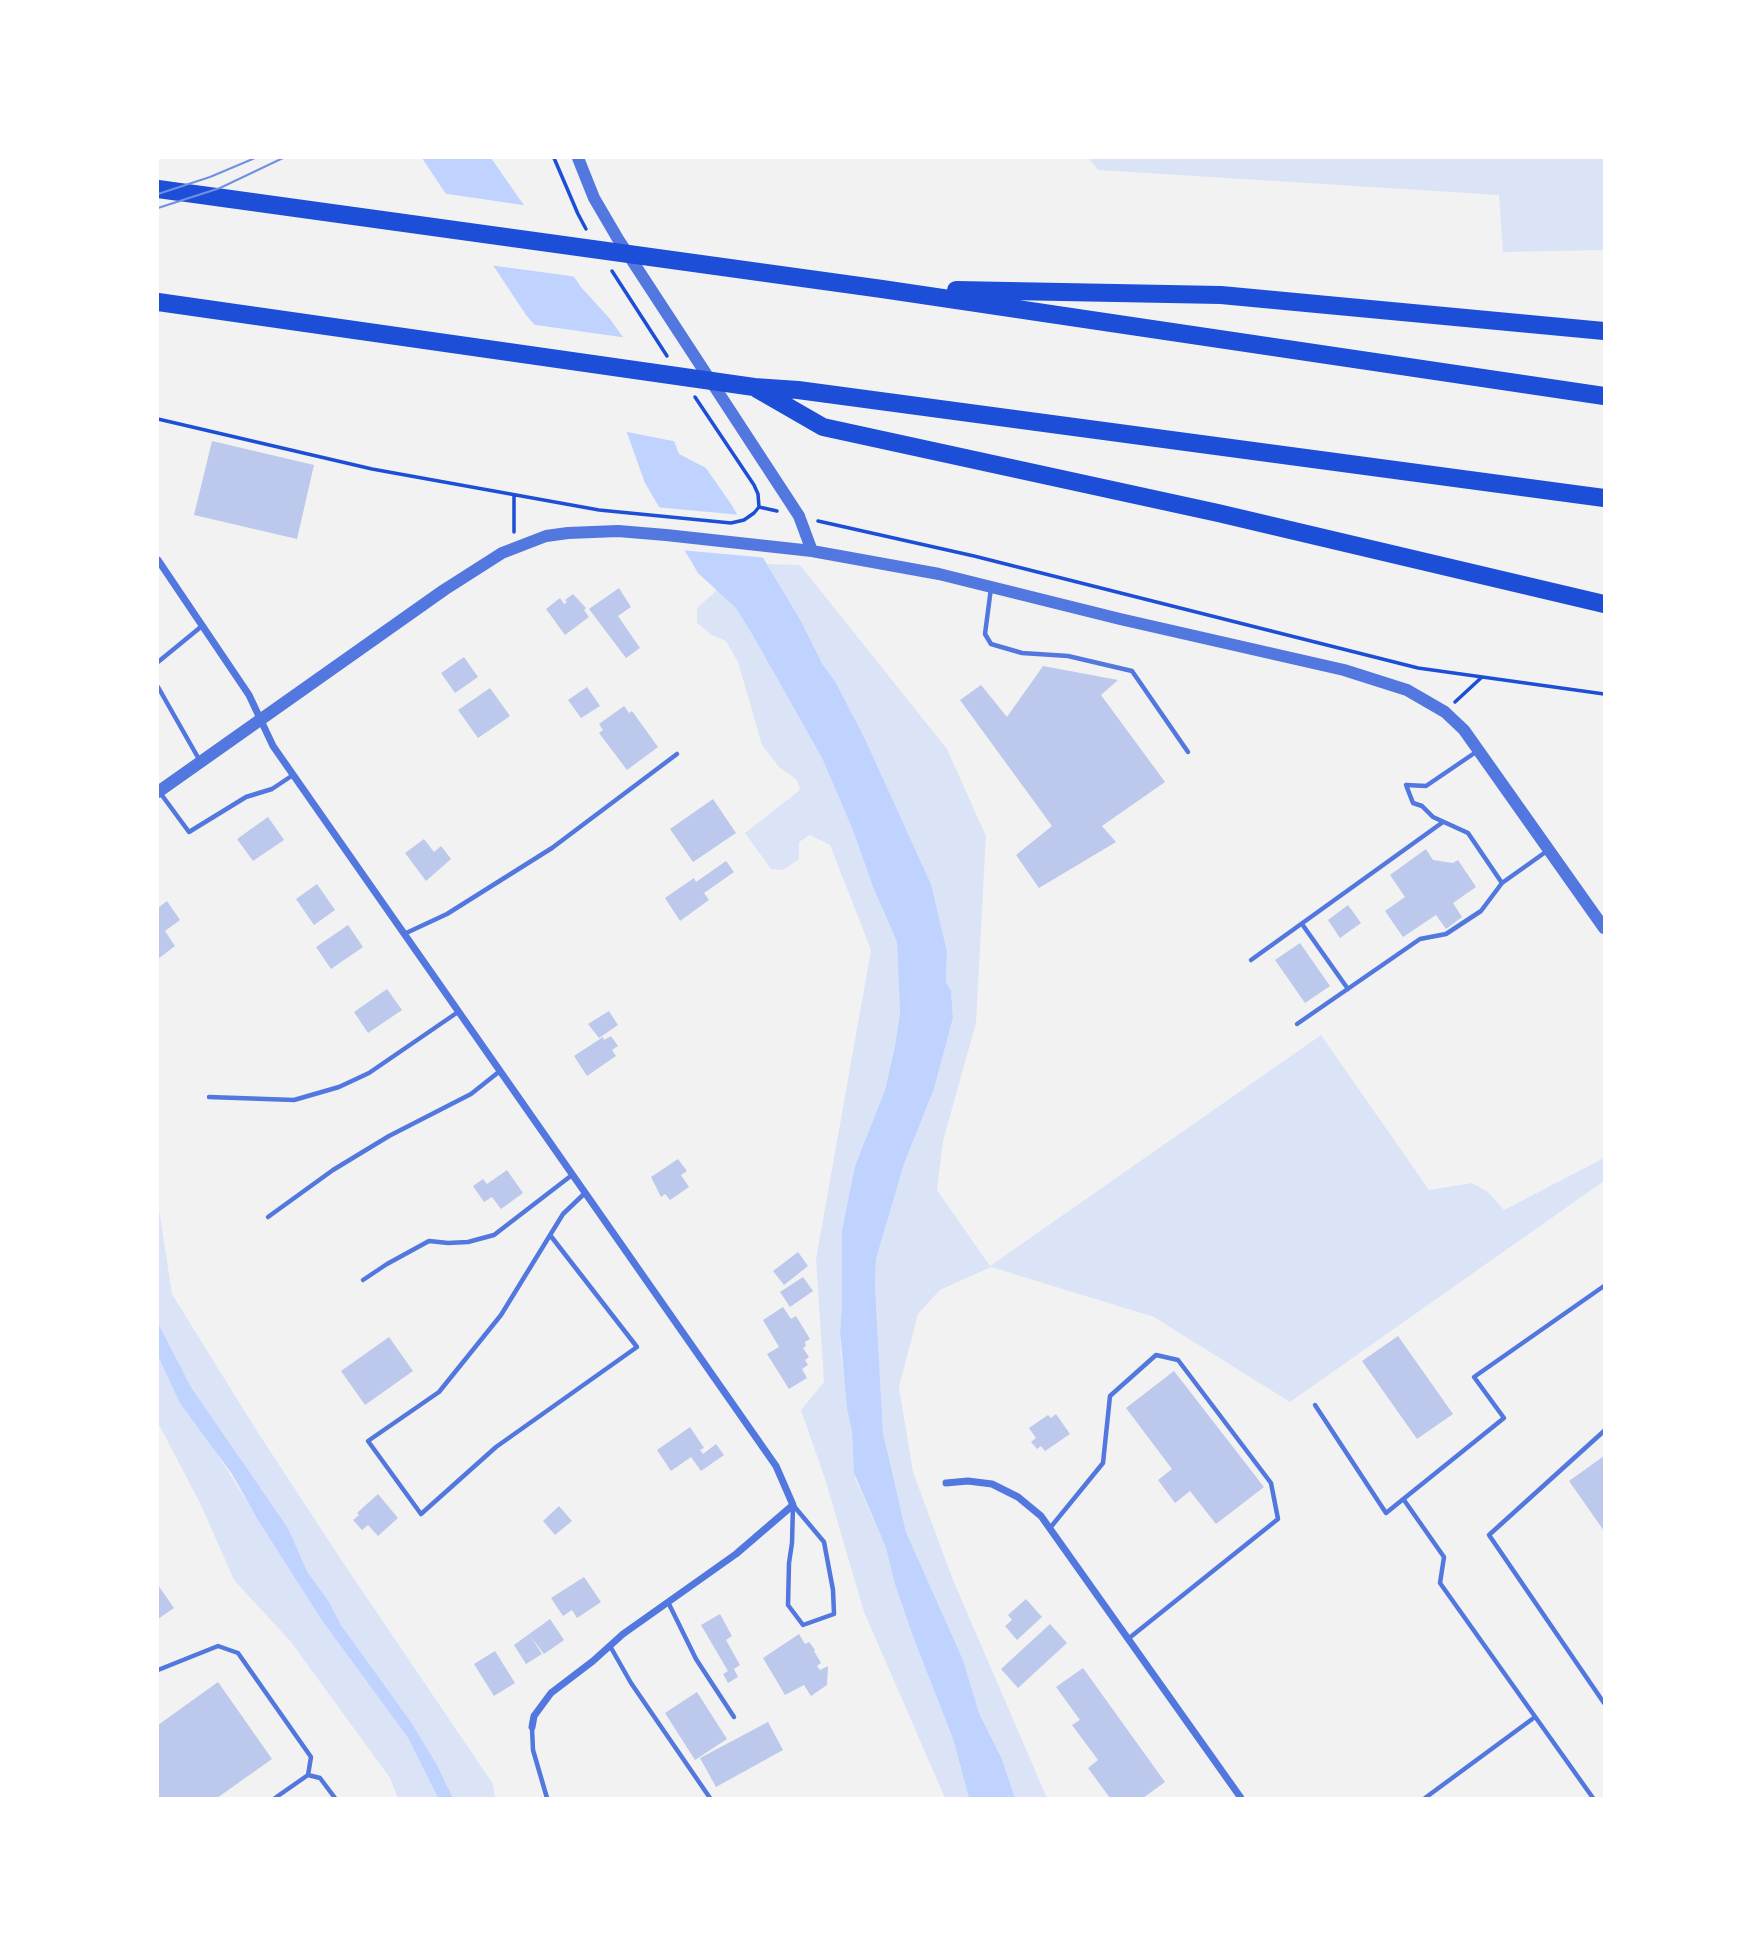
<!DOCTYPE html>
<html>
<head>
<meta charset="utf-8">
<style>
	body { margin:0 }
	#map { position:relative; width:1762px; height:1956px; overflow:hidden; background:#f2f2f2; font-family:Bitter,serif }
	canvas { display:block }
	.frame { position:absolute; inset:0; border:159px solid #fff; pointer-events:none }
</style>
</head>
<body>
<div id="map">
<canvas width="1762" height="1956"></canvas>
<div class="frame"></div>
</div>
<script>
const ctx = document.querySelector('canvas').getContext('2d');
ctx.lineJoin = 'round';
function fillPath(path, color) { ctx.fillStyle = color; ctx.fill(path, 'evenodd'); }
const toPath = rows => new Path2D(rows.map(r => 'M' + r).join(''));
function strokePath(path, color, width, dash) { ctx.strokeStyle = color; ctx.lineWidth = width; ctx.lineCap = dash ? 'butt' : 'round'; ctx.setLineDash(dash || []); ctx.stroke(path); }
const green = toPath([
	[1088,158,1604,158,1604,250,1503,252,1499,195,1098,170],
	[767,564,800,565,947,749,986,836,976,1023,943,1141,937,1190,990,1266,1321,1035,1429,1190,1472,1183,1488,1192,1504,1210,1604,1158,1604,1181,1290,1402,1154,1317,991,1267,940,1290,918,1314,899,1387,913,1472,953,1580,1047,1798,1015,1798,1002,1759,979,1713,963,1660,906,1532,883,1433,875,1286,876,1259,904,1164,934,1089,953,1018,951,992,946,982,947,951,931,884,866,741,835,681,823,665,801,621],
	[718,589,736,608,752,634,822,758,852,828,873,887,897,942,900,1012,895,1046,885,1090,855,1166,842,1230,842,1304,840,1332,841,1354,852,1431,855,1478,886,1548,914,1639,953,1739,969,1798,945,1798,864,1612,825,1479,801,1410,824,1382,816,1259,871,950,830,845,810,835,799,842,799,859,783,870,771,869,745,833,800,790,797,780,779,767,762,745,738,662,726,641,712,635,697,623,697,608],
	[158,1202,172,1294,255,1428,344,1564,493,1784,495,1798,453,1798,436,1763,411,1722,341,1625,328,1600,308,1573,288,1528,191,1387,158,1323],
	[158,1356,170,1379,321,1619,408,1738,438,1798,398,1798,390,1778,291,1642,234,1580,200,1503,158,1423]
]);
const water = toPath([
	[422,158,491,158,581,287,610,319,648,372,679,454,706,468,731,504,801,621,823,665,835,681,866,741,931,884,947,951,946,982,951,991,953,1018,934,1089,904,1164,876,1259,875,1286,883,1433,906,1532,963,1660,979,1713,1002,1759,1015,1798,969,1798,953,1739,914,1639,895,1584,886,1548,854,1473,852,1431,847,1408,840,1332,842,1304,842,1230,855,1166,885,1090,895,1046,900,1012,897,942,873,887,852,828,822,758,752,634,736,608,698,573,645,483,626,430,526,315],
	[158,1323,191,1387,288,1528,308,1573,328,1600,341,1625,411,1722,436,1763,453,1798,438,1798,408,1738,321,1619,258,1520,232,1474,180,1403,158,1356]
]);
const pier = toPath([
	[441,193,529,206,578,277,489,265],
	[529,324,628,338,651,370,678,442,622,431],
	[655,507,741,515,768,558,680,550]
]);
const building = toPath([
	[212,441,314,465,297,539,194,515],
	[619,588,631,607,618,616,640,648,626,658,589,609],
	[573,594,586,608,584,610,589,617,565,635,546,609,560,598,564,604,567,602,565,600],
	[464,657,478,677,455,693,441,673],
	[1043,666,1118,680,1101,695,1165,782,1102,826,1116,842,1039,888,1016,855,1052,826,960,700,981,685,1007,717],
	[587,687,600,706,581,718,568,700],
	[490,688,510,716,478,738,458,710],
	[624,706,629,713,632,711,658,747,627,770,599,733,603,730,599,724],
	[713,799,736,833,693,862,670,829],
	[268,817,284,840,253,861,237,839],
	[424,839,434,852,441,846,451,859,426,881,405,853],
	[1426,849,1433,860,1453,863,1458,860,1476,887,1453,903,1462,917,1446,929,1436,915,1403,937,1385,911,1405,897,1390,875],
	[726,861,734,872,704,893,709,900,680,921,665,898,694,878,696,882],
	[317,884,335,910,314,925,296,899],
	[167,901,180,920,165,931,175,946,158,959,158,908],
	[1348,905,1361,923,1340,938,1328,920],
	[348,925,363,947,331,969,316,947],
	[1300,943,1330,986,1305,1003,1275,960],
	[387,989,402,1010,368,1033,354,1012],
	[609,1011,618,1025,599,1038,588,1024],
	[611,1036,618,1046,612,1050,616,1056,587,1076,574,1056,603,1037,604,1040],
	[678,1159,687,1171,681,1175,689,1187,670,1200,665,1194,661,1197,651,1177],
	[507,1170,523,1193,501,1209,492,1197,484,1202,473,1186,483,1179,487,1184],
	[798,1252,808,1266,784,1285,773,1271],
	[803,1277,813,1291,790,1307,780,1292],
	[783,1307,791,1319,796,1316,810,1339,805,1342,806,1346,803,1348,809,1357,805,1360,808,1365,802,1369,807,1378,789,1389,767,1354,779,1347,763,1320],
	[1398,1336,1453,1414,1417,1439,1362,1361],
	[389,1337,413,1371,365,1405,341,1371],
	[1174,1371,1264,1487,1216,1524,1190,1491,1175,1503,1158,1480,1172,1469,1126,1408],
	[1056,1414,1070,1434,1045,1451,1041,1446,1037,1449,1031,1442,1036,1438,1029,1428,1048,1415,1051,1418],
	[690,1427,704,1448,700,1450,703,1454,716,1444,724,1455,701,1471,691,1457,671,1471,657,1450],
	[1604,1456,1604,1531,1569,1481],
	[378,1494,398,1518,378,1536,368,1525,362,1530,353,1520,359,1515,357,1513],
	[559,1506,572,1521,555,1535,543,1521],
	[584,1577,601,1602,577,1618,572,1610,563,1616,551,1598],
	[158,1585,174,1608,158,1619],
	[1026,1599,1042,1617,1017,1640,1005,1626,1012,1620,1008,1615],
	[720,1614,732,1636,726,1640,740,1665,734,1669,738,1677,728,1683,723,1674,728,1671,701,1625],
	[550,1619,564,1640,544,1654,531,1637,542,1654,526,1664,514,1645],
	[1050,1624,1067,1643,1018,1688,1001,1669],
	[799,1634,805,1644,809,1642,815,1650,814,1651,821,1663,817,1666,820,1670,828,1666,827,1685,811,1696,804,1685,785,1695,763,1658],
	[495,1651,515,1683,494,1696,474,1664],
	[1083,1668,1165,1782,1143,1798,1110,1798,1088,1768,1098,1760,1072,1725,1080,1720,1056,1687],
	[218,1682,272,1759,217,1798,158,1798,158,1725],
	[697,1692,727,1739,695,1760,665,1713],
	[768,1722,783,1750,716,1787,700,1758]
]);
const path = toPath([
	[554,158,578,214,586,229],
	[612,271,667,356],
	[695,397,754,485,758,494,759,507],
	[158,419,372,469,599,510,731,523,744,520,754,513,759,507],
	[759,507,777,511],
	[818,521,974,556,1418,668,1604,694],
	[514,532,514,495],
	[1455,702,1482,677]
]);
const service = toPath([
	[991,588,985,634,991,644,1022,653,1068,656,1132,671,1188,752],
	[158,662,202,626],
	[158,687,200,761],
	[1406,785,1413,803,1422,806,1433,817,1468,833,1502,883,1547,851],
	[1406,785,1426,786,1476,752],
	[161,794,189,832,246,797,272,789,293,775],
	[1302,924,1348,989],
	[404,934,447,914,552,848,677,754],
	[1251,960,1443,822],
	[1297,1024,1420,939,1446,934,1481,911,1502,883],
	[209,1097,294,1100,339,1087,369,1073,458,1012],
	[268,1217,333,1170,389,1136,471,1094,500,1071],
	[550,1235,637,1347,496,1447,421,1514,368,1441,439,1392,501,1315,563,1214,585,1193],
	[363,1280,387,1264,429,1241,448,1243,468,1242,494,1235,572,1175],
	[1315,1405,1386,1513,1504,1418,1474,1377,1604,1286],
	[1604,1431,1489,1535,1604,1703],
	[1404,1500,1444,1557,1440,1583,1593,1798],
	[793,1505,824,1542,833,1590,834,1614,803,1625,788,1605,789,1563,792,1543,793,1505],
	[1050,1528,1103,1463,1110,1396,1156,1355,1178,1360,1271,1483,1278,1519,1128,1639],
	[668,1602,696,1659,734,1717],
	[610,1646,631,1683,710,1798],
	[158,1670,218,1646,238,1653,311,1757,308,1775,275,1798],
	[532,1728,533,1750,547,1798],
	[308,1775,320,1778,335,1798],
	[1425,1798,1535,1717]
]);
const minor = toPath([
	[158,560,249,695,273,746,776,1466,793,1505,736,1554,623,1634,593,1661,551,1693,534,1716,532,1727],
	[946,1483,968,1481,992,1484,1018,1497,1041,1516,1241,1798]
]);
const tertiary = toPath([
	[578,158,594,198,618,239,799,516,812,551],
	[158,792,444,590,502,553,546,536,568,533,618,531,666,535,812,551,939,574,1120,619,1344,670,1407,690,1445,712,1464,730,1604,928]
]);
const motorway = toPath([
	[158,189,882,289,1604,396],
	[956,290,1221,295,1604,331],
	[158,302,754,387,798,390,1604,498],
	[757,389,823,427,1218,513,1604,604]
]);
const tram = toPath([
	[158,194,210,177,255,158],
	[158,208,220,188,283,158]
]);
fillPath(green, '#dbe4f7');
fillPath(water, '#bfd3fe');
fillPath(pier, '#f2f2f2');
fillPath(building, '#bdc9ec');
strokePath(path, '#1d4ed8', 3.5);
strokePath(service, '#5277de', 4.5);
strokePath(minor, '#5277de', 7);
strokePath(tertiary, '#5277de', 12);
strokePath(motorway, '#1d4ed8', 18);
strokePath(tram, '#7290e2', 2);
</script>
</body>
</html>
